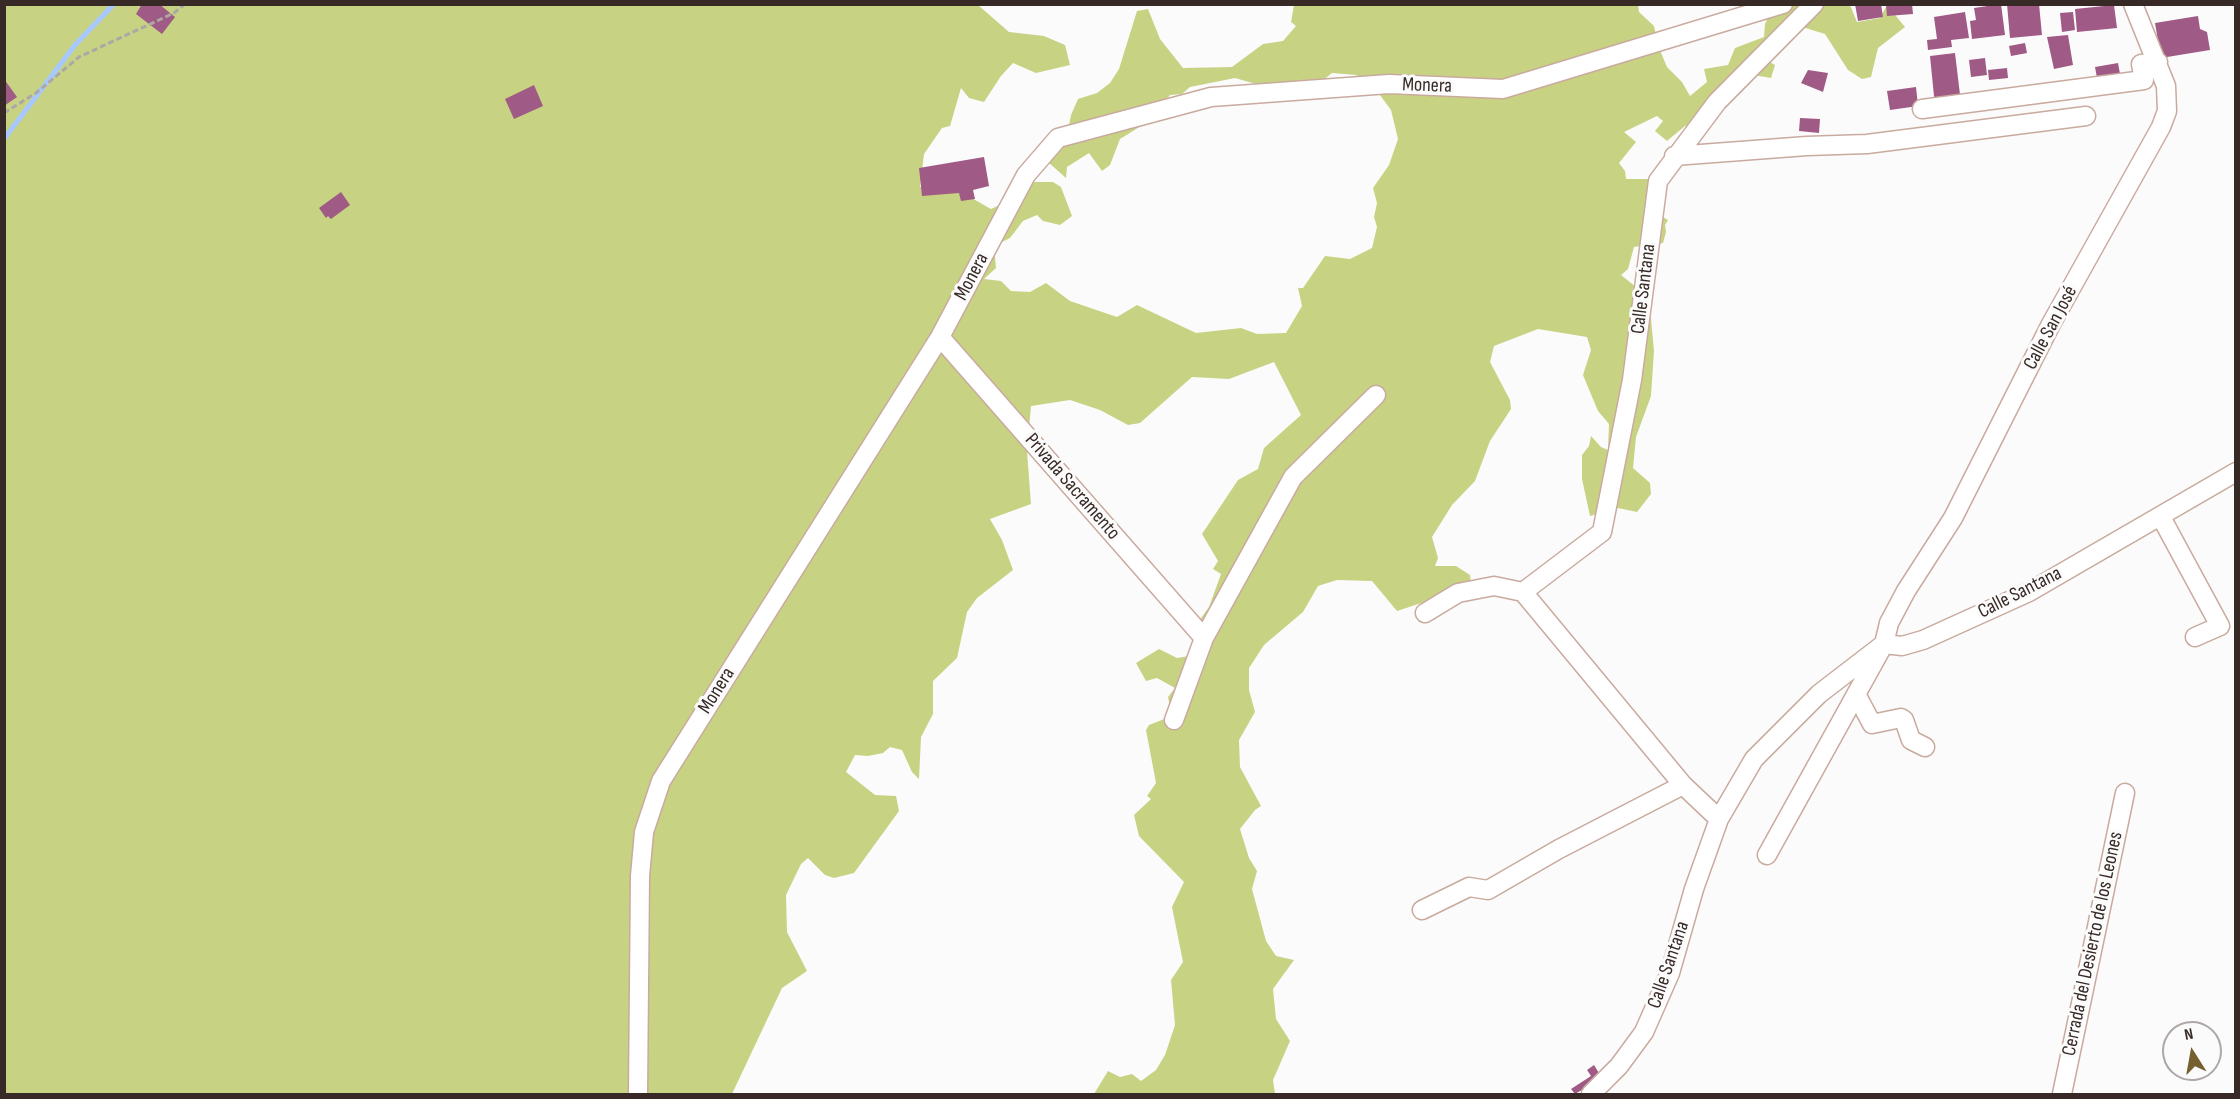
<!DOCTYPE html>
<html>
<head>
<meta charset="utf-8">
<style>
	body { margin:0 }
	#map { position:relative; width:2240px; height:1099px; overflow:hidden; background:#fbfbfb; font-family:"Sofia Sans Condensed",sans-serif }
	canvas { display:block }
	.frame { position:absolute; inset:0; border:6px solid #372a26; pointer-events:none }
	.north { position:absolute; left:2162px; top:1021px; width:60px; height:60px; box-sizing:border-box; background:#fbfbfb; border:2px solid #ada7a6; border-radius:50%; rotate:349deg; font-size:16px; font-weight:700; line-height:24px; text-align:center; color:#372a26 }
	.north::after { content:''; display:block; margin:auto; width:21px; height:27px; background:#766030; clip-path:polygon(50% 0,100% 100%,50% 72%,0 100%) }
</style>
</head>
<body>
<div id="map">
<canvas width="2240" height="1099"></canvas>
<div class="frame"></div>
<div class="north">N</div>
</div>
<script>
const ctx = document.querySelector('canvas').getContext('2d');
ctx.lineJoin = 'round';
function fillPath(path, color) { ctx.fillStyle = color; ctx.fill(path, 'evenodd'); }
const toPath = rows => new Path2D(rows.map(r => 'M' + r).join(''));
function strokePath(path, color, width, dash) { ctx.strokeStyle = color; ctx.lineWidth = width; ctx.lineCap = dash ? 'butt' : 'round'; ctx.setLineDash(dash || []); ctx.stroke(path); }
function drawText(font, color, halo, rows, align = 'center') {
  ctx.font = font + ' "Sofia Sans Condensed",sans-serif'; ctx.lineWidth = 6; ctx.setLineDash([]); ctx.textBaseline = 'middle'; ctx.strokeStyle = halo; ctx.fillStyle = color; for (const [text, x, y, turn = 0] of rows) {
    ctx.save(); ctx.translate(x, y); ctx.rotate((+turn || 0) * Math.PI / 180); ctx.textAlign = isNaN(turn) ? turn : align; if (halo) ctx.strokeText(text, 0, 0); ctx.fillText(text, 0, 0); ctx.restore();
  }
}
const forest = toPath([
	[5,5,978,5,1009,32,1044,36,1065,45,1070,65,1036,73,1013,63,1001,76,984,102,969,98,961,88,950,126,942,128,924,154,920,187,954,188,991,209,1006,202,1029,182,1053,182,1061,187,1072,216,1060,225,1043,221,1037,215,1023,221,1010,238,994,246,996,268,984,279,1001,281,1011,291,1030,292,1046,283,1070,301,1117,317,1137,305,1196,333,1241,328,1257,334,1286,333,1302,306,1298,288,1303,288,1325,256,1350,259,1372,248,1377,227,1374,217,1377,203,1373,188,1389,165,1398,139,1391,110,1374,87,1356,75,1332,73,1317,85,1313,100,1306,94,1280,91,1235,78,1190,87,1182,94,1170,95,1149,121,1120,139,1110,165,1102,171,1089,153,1067,167,1066,178,1048,162,1068,130,1071,115,1078,99,1097,93,1110,83,1119,69,1137,11,1148,9,1160,39,1183,68,1232,67,1263,44,1283,41,1296,26,1291,22,1294,5,1638,5,1639,12,1654,26,1659,48,1667,67,1682,82,1690,96,1707,82,1704,69,1728,65,1735,48,1764,37,1765,24,1774,5,1850,5,1857,22,1880,18,1887,5,1905,27,1878,48,1871,77,1862,79,1848,70,1825,34,1799,26,1768,61,1775,65,1771,78,1753,75,1737,80,1718,115,1685,126,1667,141,1655,131,1663,121,1657,116,1624,132,1636,142,1619,163,1625,171,1626,179,1648,179,1650,191,1662,211,1663,217,1668,220,1665,225,1666,232,1663,243,1634,247,1628,269,1621,275,1641,291,1650,308,1654,351,1651,396,1636,437,1633,468,1650,483,1651,494,1637,512,1618,508,1590,516,1582,479,1582,455,1589,446,1591,436,1601,447,1608,450,1609,424,1598,411,1583,375,1591,350,1587,337,1538,329,1494,346,1490,362,1510,400,1511,409,1490,441,1475,481,1452,505,1432,537,1438,558,1435,566,1456,566,1470,575,1471,583,1458,591,1397,611,1372,581,1337,580,1318,586,1303,612,1264,645,1249,668,1249,690,1255,712,1239,740,1240,767,1261,806,1255,810,1240,829,1249,858,1257,871,1252,889,1266,941,1276,956,1294,960,1273,989,1276,1019,1290,1041,1273,1080,1275,1094,1094,1094,1108,1071,1120,1077,1132,1074,1141,1081,1156,1070,1165,1055,1175,1025,1171,980,1183,962,1172,907,1184,882,1139,836,1134,815,1151,799,1147,796,1156,783,1146,730,1149,725,1172,716,1168,697,1175,688,1157,678,1146,681,1136,663,1159,649,1177,658,1189,656,1195,642,1192,631,1209,607,1221,574,1213,569,1218,561,1202,534,1238,480,1258,469,1264,448,1301,415,1274,362,1229,379,1192,377,1140,423,1128,425,1100,410,1070,400,1031,406,1027,451,1031,504,990,519,1002,540,1013,570,977,598,967,612,957,658,933,681,933,714,921,737,919,779,912,772,902,750,890,747,883,753,868,756,855,755,846,772,875,795,896,796,899,811,854,873,834,878,825,875,808,858,801,864,786,895,787,932,807,971,782,988,732,1094,5,1094]
]);
const stream = toPath([
	[4,139,75,45,114,4]
]);
const building = toPath([
	[142,4,159,4,175,17,162,34,136,14],
	[1855,4,1881,4,1883,17,1858,21],
	[1886,4,1912,4,1913,14,1887,16],
	[2001,4,2005,35,1972,39,1970,21,1976,20,1974,8],
	[2007,4,2039,4,2042,35,2010,38],
	[2114,5,2117,28,2077,32,2075,9],
	[1965,12,1969,38,1951,40,1952,47,1928,50,1927,40,1937,39,1934,17],
	[2073,12,2075,30,2062,32,2060,13],
	[2198,16,2200,29,2207,32,2210,50,2161,58,2155,23],
	[2068,35,2073,65,2054,69,2047,37],
	[2025,43,2027,53,2011,56,2009,46],
	[1955,53,1961,103,1935,106,1930,56],
	[1985,58,1987,75,1971,77,1969,60],
	[2118,63,2123,90,2100,94,2095,67],
	[2007,68,2008,78,1989,80,1988,70],
	[1808,70,1828,73,1823,92,1801,83],
	[4,79,17,97,4,106],
	[534,85,543,106,514,119,505,99],
	[1916,87,1918,106,1890,110,1887,91],
	[1800,118,1820,119,1819,133,1799,131],
	[984,157,989,186,973,190,975,199,961,201,959,193,922,196,919,168],
	[341,192,350,205,331,219,328,216,326,218,319,208],
	[1594,1065,1602,1078,1575,1094,1571,1089,1591,1076,1587,1070]
]);
const path = toPath([
	[4,113,36,93,79,57,174,13,185,4]
]);
const street = toPath([
	[1922,109,2144,80,2141,64,2158,62],
	[1674,156,1807,146,1867,144,2086,116],
	[940,337,1204,638],
	[2161,517,2220,626,2195,637],
	[1523,592,1602,532,1632,380,1658,181,1717,102,1814,4],
	[1425,613,1458,593,1494,586,1523,592,1683,785,1719,819],
	[1856,694,1872,724,1901,718,1904,720,1911,740,1925,747],
	[1174,720,1204,638,1293,477,1376,395],
	[1767,855,1884,644,1889,623,1906,591,1953,518,2051,324,2161,127,2167,111,2166,86,2133,4],
	[1422,910,1469,887,1488,890,1559,849,1683,785],
	[638,1094,640,876,644,832,661,781,940,337,1026,175,1058,138,1211,97,1389,84,1503,89,1783,4],
	[1591,1094,1619,1066,1644,1032,1670,973,1694,889,1719,819,1754,759,1819,694,1884,644,1902,646,1923,640,2029,592,2236,472],
	[2062,1094,2125,793]
]);
const streetNames = [
	["Monera",1427,86,2],
	["Monera",972,277,-62],
	["Calle Santana",1644,289,-83],
	["Calle San José",2051,328,-62],
	["Privada Sacramento",1072,487,49],
	["Calle Santana",2020,593,-27],
	["Monera",717,691,-58],
	["Cerrada del Desierto de los Leones",2093,944,-78],
	["Calle Santana",1669,965,-71]
];
fillPath(forest, '#c7d383');
strokePath(stream, '#a7c8fe', 5);
fillPath(building, '#9f5a85');
strokePath(street, '#c9aa9e', 21);
strokePath(path, '#ada7a6', 3, [6, 3]);
strokePath(street, '#fff', 18);
drawText('20px', '#372a26', '#fbfbfb', streetNames);
</script>
</body>
</html>
